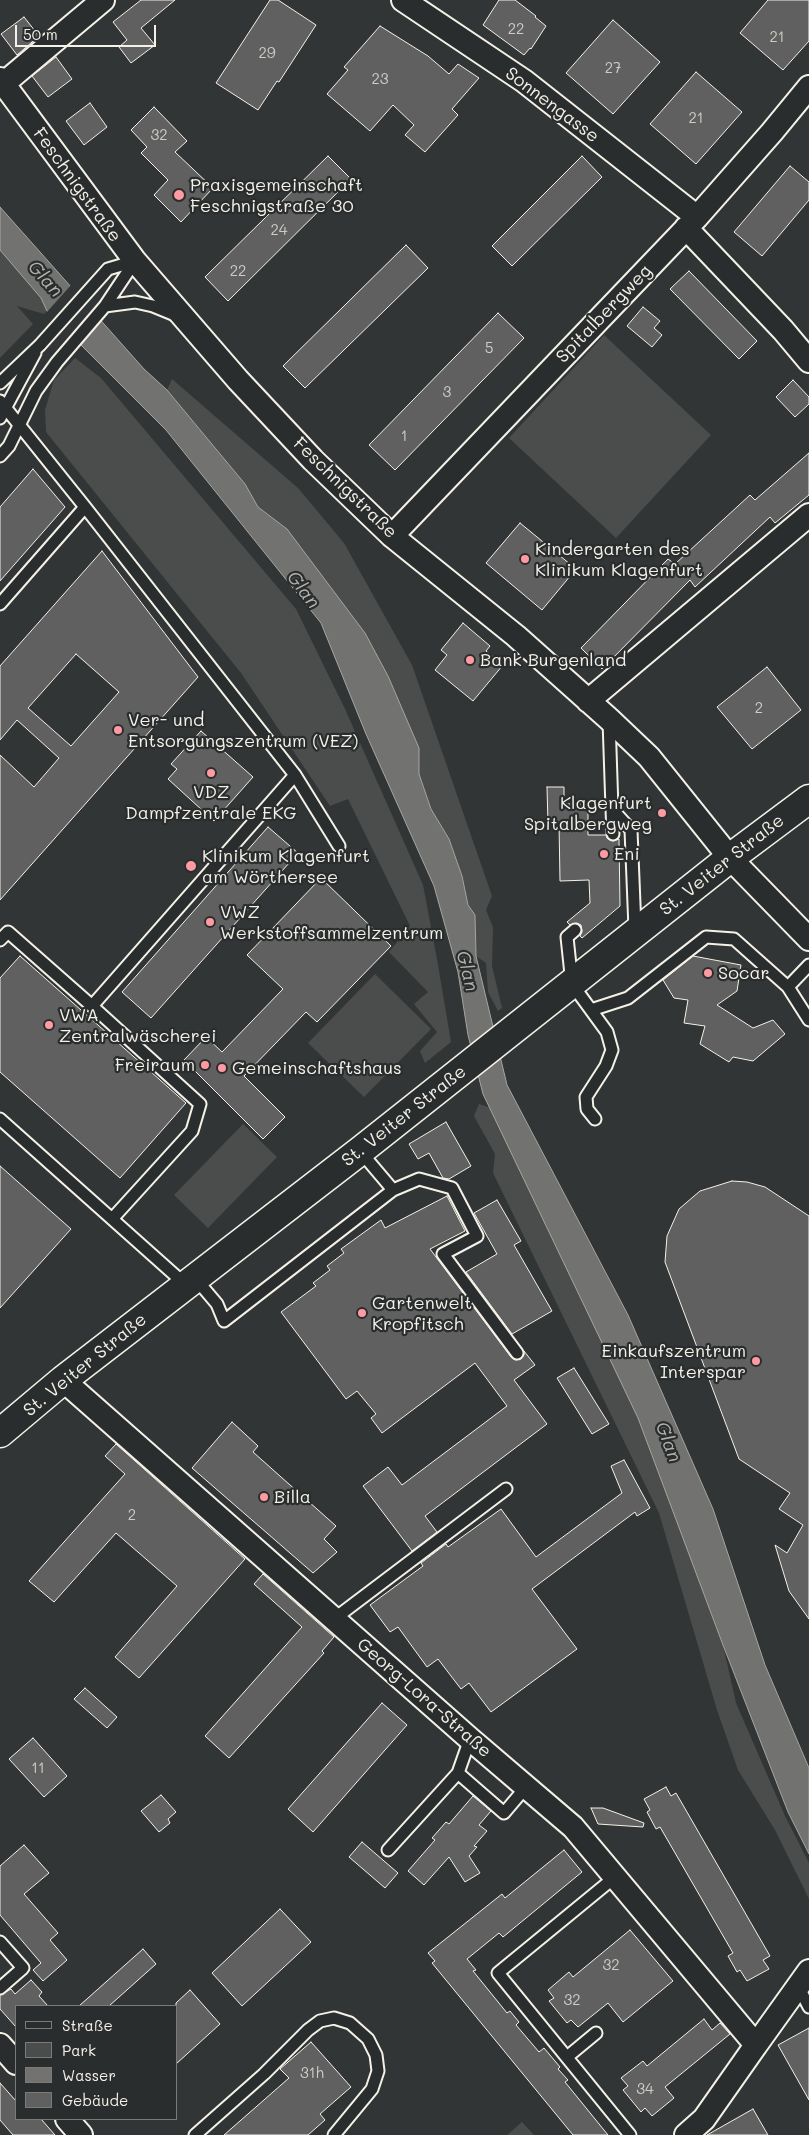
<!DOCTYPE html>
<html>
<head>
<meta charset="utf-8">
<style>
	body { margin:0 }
	#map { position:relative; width:809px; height:2135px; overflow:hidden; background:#323535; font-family:Mali,sans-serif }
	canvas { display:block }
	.legend { position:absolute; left:15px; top:2005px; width:162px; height:115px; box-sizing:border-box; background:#2a2d2e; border:1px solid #7b7b78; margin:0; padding:6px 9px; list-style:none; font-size:15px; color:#f4f1e8 }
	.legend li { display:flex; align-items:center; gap:10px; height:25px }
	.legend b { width:25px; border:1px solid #7b7b78 }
	.scale { position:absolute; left:15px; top:25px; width:141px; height:22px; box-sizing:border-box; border:2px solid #f4f1e8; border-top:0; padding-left:6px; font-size:15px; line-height:18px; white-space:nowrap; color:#f4f1e8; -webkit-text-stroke:4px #2a2d2e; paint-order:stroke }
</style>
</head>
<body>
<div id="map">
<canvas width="809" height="2135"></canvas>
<ul class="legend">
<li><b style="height:6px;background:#2a2d2e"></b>Straße</li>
<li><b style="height:14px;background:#4b4d4c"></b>Park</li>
<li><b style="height:14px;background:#727370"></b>Wasser</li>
<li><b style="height:14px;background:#5f605f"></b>Gebäude</li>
</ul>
<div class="scale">50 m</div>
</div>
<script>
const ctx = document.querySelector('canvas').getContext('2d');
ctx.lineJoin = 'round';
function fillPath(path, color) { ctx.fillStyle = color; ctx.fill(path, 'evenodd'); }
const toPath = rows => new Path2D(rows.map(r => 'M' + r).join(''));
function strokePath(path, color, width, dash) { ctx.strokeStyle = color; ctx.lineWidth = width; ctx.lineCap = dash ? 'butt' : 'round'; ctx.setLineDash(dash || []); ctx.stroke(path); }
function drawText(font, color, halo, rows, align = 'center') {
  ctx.font = font + ' Mali,sans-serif'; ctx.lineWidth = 4.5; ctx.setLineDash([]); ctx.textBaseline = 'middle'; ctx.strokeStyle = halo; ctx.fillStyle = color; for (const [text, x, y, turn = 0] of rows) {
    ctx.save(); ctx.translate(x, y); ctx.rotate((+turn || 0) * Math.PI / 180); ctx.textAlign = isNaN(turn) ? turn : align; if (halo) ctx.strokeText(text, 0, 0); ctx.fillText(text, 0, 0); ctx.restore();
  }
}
const green = toPath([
	[0,250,41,298,47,311,44,314,17,306,33,324,0,358],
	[604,335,711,435,616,538,509,438],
	[75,358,101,378,296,609,345,709,423,885,437,959,451,1042,425,1063,420,1051,437,1032,414,1004,428,992,389,952,410,926,348,799,330,806,241,673,46,432,45,410,54,380],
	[172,379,298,488,344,543,412,665,492,896,486,910,493,927,492,966,502,1008,498,1011,488,992,486,963,476,956,475,915,468,905,462,876,449,839,431,809,419,774,419,748,365,633,287,529,258,507,245,484,167,390],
	[375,974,431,1029,364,1097,308,1043],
	[479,1104,491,1108,638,1418,723,1645,736,1703,785,1816,809,1863,809,1899,775,1830,738,1770,717,1710,659,1513,493,1173,495,1154,474,1116],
	[243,1124,277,1157,208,1228,174,1195],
	[522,2122,534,2135,507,2135]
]);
const water = toPath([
	[0,207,144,369,167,390,245,484,258,507,287,529,365,633,388,676,419,748,419,774,431,809,449,839,462,876,468,905,475,915,476,956,507,1085,628,1315,713,1509,765,1665,809,1768,809,1854,788,1812,723,1645,638,1418,483,1094,468,1035,458,972,434,886,366,734,321,623,166,430,47,311,41,298,0,250,0,207]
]);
const pier = toPath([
	[72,284,103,318,79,346,46,313]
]);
const building = toPath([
	[141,0,175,0,141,28,155,45,131,63,119,47,127,40,113,22,141,0],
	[270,0,278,0,316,25,279,82,277,81,258,110,216,83,270,0],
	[499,0,515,0,536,16,535,17,546,26,531,49,530,48,524,55,483,25,499,0],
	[768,0,809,0,809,41,783,70,740,33,768,0],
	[24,17,39,36,17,55,1,34,24,17],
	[613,20,660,62,613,114,566,73,613,20],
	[380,26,428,56,449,74,458,64,479,78,452,109,458,115,425,152,405,135,414,125,393,105,370,131,327,94,348,70,344,67,380,26],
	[56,57,72,79,48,97,32,76,56,57],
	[696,72,742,112,696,164,650,124,696,72],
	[90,103,107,127,84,145,66,121,90,103],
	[154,107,187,141,175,152,213,188,181,222,154,195,168,180,141,153,147,147,131,130,154,107],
	[328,156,351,179,228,301,205,277,328,156],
	[582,156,602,177,512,266,492,246,582,156],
	[790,166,809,182,809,200,762,256,734,232,790,166],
	[406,245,428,268,305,388,283,366,406,245],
	[689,271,757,341,739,359,670,289,689,271],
	[643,307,660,321,654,328,662,335,652,347,627,326,643,307],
	[498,313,524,338,395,470,369,445,498,313],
	[793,380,809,397,809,404,795,417,776,397,793,380],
	[809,453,809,495,775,523,770,517,695,587,690,580,602,669,581,648,668,559,675,564,750,495,755,500,809,453],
	[33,469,65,507,0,581,0,507,33,469],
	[520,523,576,569,542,610,486,563,520,523],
	[102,551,198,677,0,900,0,755,34,787,59,758,17,720,0,740,0,666,102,551],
	[76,654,119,692,71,746,28,708,76,654],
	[463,623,490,646,486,651,503,665,473,701,435,670,447,655,441,650,463,623],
	[767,667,801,710,752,749,717,707,767,667],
	[201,731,253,777,214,821,168,779,177,769,171,764,201,731],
	[547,787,564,787,564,804,588,804,588,835,606,835,607,838,613,841,619,839,620,906,582,938,580,936,582,932,581,925,577,923,570,925,567,922,590,903,589,880,560,881,559,823,548,823,547,787],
	[268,827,298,853,151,1018,122,992,268,827],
	[321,878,391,946,317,1022,306,1012,244,1076,285,1117,263,1139,184,1060,206,1037,222,1052,283,989,247,955,321,878],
	[20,956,186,1103,120,1178,0,1072,0,978,20,956],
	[693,956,741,965,737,991,717,1005,753,1028,773,1020,785,1034,753,1061,733,1057,729,1062,700,1044,705,1026,684,1023,688,1000,674,998,663,980,693,956],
	[446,1122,471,1166,449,1179,443,1178,429,1153,418,1159,409,1144,446,1122],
	[0,1166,71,1229,0,1308,0,1166],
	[732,1181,747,1182,765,1187,809,1216,809,1619,789,1591,775,1545,787,1553,803,1525,779,1509,790,1493,739,1459,665,1262,667,1236,679,1209,700,1191,732,1181],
	[447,1196,465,1231,430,1249,511,1357,515,1360,521,1359,524,1355,524,1351,535,1365,514,1380,547,1424,425,1516,437,1532,412,1551,363,1486,388,1467,402,1485,507,1406,475,1363,382,1433,371,1418,376,1414,357,1391,346,1399,281,1312,316,1286,313,1283,330,1270,327,1266,344,1253,341,1249,381,1220,385,1228,447,1196],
	[497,1200,521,1241,514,1245,552,1311,512,1334,466,1272,497,1254,474,1213,497,1200],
	[574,1368,609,1424,592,1434,557,1378,574,1368],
	[232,1422,258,1446,253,1452,336,1526,324,1539,337,1552,313,1573,192,1468,232,1422],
	[116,1444,245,1559,139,1678,115,1657,177,1586,116,1533,54,1602,29,1581,125,1474,105,1456,116,1444],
	[624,1460,650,1508,637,1516,635,1512,532,1589,577,1649,491,1712,469,1683,461,1689,438,1659,427,1667,398,1627,390,1632,370,1605,423,1566,421,1563,446,1544,448,1547,501,1509,536,1557,622,1493,611,1466,624,1460],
	[263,1574,334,1637,322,1651,324,1653,229,1758,205,1736,302,1627,254,1584,263,1574],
	[85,1688,117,1717,107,1728,74,1699,85,1688],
	[382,1703,407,1725,313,1832,288,1809,382,1703],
	[33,1738,67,1776,44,1797,9,1759,33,1738],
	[666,1787,671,1796,676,1793,770,1956,763,1960,769,1969,747,1981,740,1970,737,1972,728,1956,733,1953,660,1827,656,1829,647,1812,650,1810,644,1799,666,1787],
	[161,1795,176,1812,168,1819,170,1823,159,1832,141,1811,161,1795],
	[473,1796,491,1811,479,1825,487,1831,474,1846,477,1847,469,1856,480,1873,465,1882,449,1857,424,1885,408,1871,435,1840,432,1838,446,1822,449,1824,473,1796],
	[591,1808,603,1808,644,1823,643,1827,598,1824,591,1808],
	[362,1842,398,1873,385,1888,349,1857,362,1842],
	[24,1845,49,1873,24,1894,58,1933,50,1940,67,1960,43,1981,33,1970,41,1963,0,1915,0,1866,24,1845],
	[564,1850,582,1872,503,1937,499,1933,467,1959,476,1970,473,1971,507,2013,510,2011,519,2022,516,2025,539,2052,544,2048,560,2067,558,2069,568,2080,565,2082,608,2135,573,2135,432,1963,435,1961,428,1953,502,1894,505,1898,564,1850],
	[280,1909,311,1942,242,2006,212,1973,280,1909],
	[630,1930,673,1981,623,2022,608,2003,578,2027,571,2020,567,2023,549,2001,554,1998,548,1990,569,1972,573,1977,630,1930],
	[143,1949,156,1964,109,2006,79,2006,143,1949],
	[31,1980,42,1992,39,1996,48,2006,16,2006,16,2027,0,2009,0,1995,11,1989,15,1994,31,1980],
	[190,1990,220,2024,176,2064,176,2003,190,1990],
	[704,2019,712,2030,720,2023,730,2034,665,2087,674,2098,652,2116,645,2108,641,2112,623,2090,628,2086,621,2078,643,2061,647,2066,704,2019],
	[809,2028,809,2100,778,2045,809,2028],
	[311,2042,351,2087,320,2114,325,2120,308,2135,224,2135,289,2078,280,2069,311,2042],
	[0,2083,16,2101,16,2119,41,2119,55,2135,13,2135,0,2120,0,2083],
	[753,2109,768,2135,707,2135,753,2109]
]);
const lane = toPath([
	[105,306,135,302,153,306,175,315],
	[0,383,40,345,108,269,135,261],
	[0,401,85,507,295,775,339,846],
	[0,418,35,353],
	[0,456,9,446,36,391,57,362,105,306,135,261],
	[0,604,85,507],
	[609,720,612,809,631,830,635,929],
	[612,809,613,834],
	[575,930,567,937,572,984,607,1032,612,1050,606,1066,586,1097,587,1109,595,1119],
	[0,940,8,932,92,1006],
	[788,987,809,1020],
	[591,1010,628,998,706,937,734,939,788,987,809,965],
	[0,1119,186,1285],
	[393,1190,419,1179,452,1188,477,1236,443,1254,517,1353],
	[112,1219,192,1131,200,1104,92,1006,295,775],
	[195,1278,217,1304,224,1321,393,1190,360,1151],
	[334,1619,506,1489],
	[458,1773,504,1813,526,1787],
	[388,1850,458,1773,470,1739],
	[615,1877,498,1973,630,2135],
	[0,1942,23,1968,0,1988],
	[798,1986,809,2007],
	[567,2057,596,2033],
	[195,2135,264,2074,308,2030,320,2021,334,2018,350,2023,368,2039,376,2055,378,2071,372,2089,334,2135]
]);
const street = toPath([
	[403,0,524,81,697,217],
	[0,79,135,261,238,380,313,460,392,536,516,636,609,719,649,757,730,858,809,939],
	[3,84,103,0],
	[686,228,783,330,809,361],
	[392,536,697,217,772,132,809,87],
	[588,701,809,515],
	[63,1380,470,1739,573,1827,756,2045,704,2119,686,2135],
	[0,2045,16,2063],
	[756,2045,809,1971],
	[67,2119,81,2135]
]);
const secondary = toPath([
	[0,1433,63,1380,360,1151,730,858,809,799]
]);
const markers = [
	[179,195,6,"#ff9aa2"],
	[525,559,5,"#ff9aa2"],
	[470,660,5,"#ff9aa2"],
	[118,730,5,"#ff9aa2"],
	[211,773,5,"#ff9aa2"],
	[662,813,5,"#ff9aa2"],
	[604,854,5,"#ff9aa2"],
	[191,866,6,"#ff9aa2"],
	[210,922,5,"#ff9aa2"],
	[708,973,5,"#ff9aa2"],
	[49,1025,5,"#ff9aa2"],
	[205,1065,5,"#ff9aa2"],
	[222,1068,5,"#ff9aa2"],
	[362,1313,5,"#ff9aa2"],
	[756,1361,5,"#ff9aa2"],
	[264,1497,5,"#ff9aa2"]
];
const numberNames = [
	["22",516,29],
	["21",777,37],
	["29",267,53],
	["27",613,68],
	["23",380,79],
	["21",696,118],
	["32",159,135],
	["24",279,230],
	["22",238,271],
	["5",489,348],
	["3",447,392],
	["1",404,436],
	["2",759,708],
	["2",132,1515],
	["11",38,1768],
	["32",611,1965],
	["32",572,2000],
	["31h",312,2073],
	["34",645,2089]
];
const streetNames = [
	["Sonnengasse",552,105,37],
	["Feschnigstraße",77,185,54],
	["Spitalbergweg",604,314,-46],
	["Feschnigstraße",345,488,44],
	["St. Veiter Straße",722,865,-38],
	["St. Veiter Straße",404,1116,-38],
	["St. Veiter Straße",85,1365,-39],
	["Georg-Lora-Straße",424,1698,41]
];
const poiNames = [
	["Praxisgemeinschaft",190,185],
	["Feschnigstraße 30",190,206],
	["Kindergarten des",535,549],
	["Klinikum Klagenfurt",535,570],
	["Bank Burgenland",480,660],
	["Ver- und",128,720],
	["Entsorgungszentrum (VEZ)",128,741],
	["VDZ",211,792,"center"],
	["Dampfzentrale EKG",211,813,"center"],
	["Klagenfurt",652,803,"right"],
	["Spitalbergweg",652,824,"right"],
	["Eni",614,854],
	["Klinikum Klagenfurt",202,856],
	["am Wörthersee",202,877],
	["VWZ",220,912],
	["Werkstoffsammelzentrum",220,933],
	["Socar",718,973],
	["VWA",59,1015],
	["Zentralwäscherei",59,1036],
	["Freiraum",195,1065,"right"],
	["Gemeinschaftshaus",232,1068],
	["Gartenwelt",372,1303],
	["Kropfitsch",372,1324],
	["Einkaufszentrum",746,1351,"right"],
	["Interspar",746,1372,"right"],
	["Billa",274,1497]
];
const waterNames = [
	["Glan",45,279,48],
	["Glan",303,590,53],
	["Glan",467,971,76],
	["Glan",668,1442,69]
];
fillPath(green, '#4b4d4c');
fillPath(water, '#727370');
strokePath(water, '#a6a5a0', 1);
fillPath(pier, '#323535');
fillPath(building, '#5f605f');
strokePath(building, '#f4f1e8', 1);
strokePath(lane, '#f4f1e8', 15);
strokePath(street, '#f4f1e8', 26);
strokePath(secondary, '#f4f1e8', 31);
strokePath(lane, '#2a2d2e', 11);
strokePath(street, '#2a2d2e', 22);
strokePath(secondary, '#2a2d2e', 28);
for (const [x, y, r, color] of markers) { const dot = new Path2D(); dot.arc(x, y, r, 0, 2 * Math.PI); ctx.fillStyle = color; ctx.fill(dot); strokePath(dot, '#2a2d2e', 2); }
drawText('15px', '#cfcdc6', null, numberNames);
drawText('18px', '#f4f1e8', '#2a2d2e', streetNames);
drawText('18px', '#f4f1e8', '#2a2d2e', poiNames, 'left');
drawText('italic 19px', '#b3b2ac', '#2a2d2e', waterNames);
</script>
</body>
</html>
